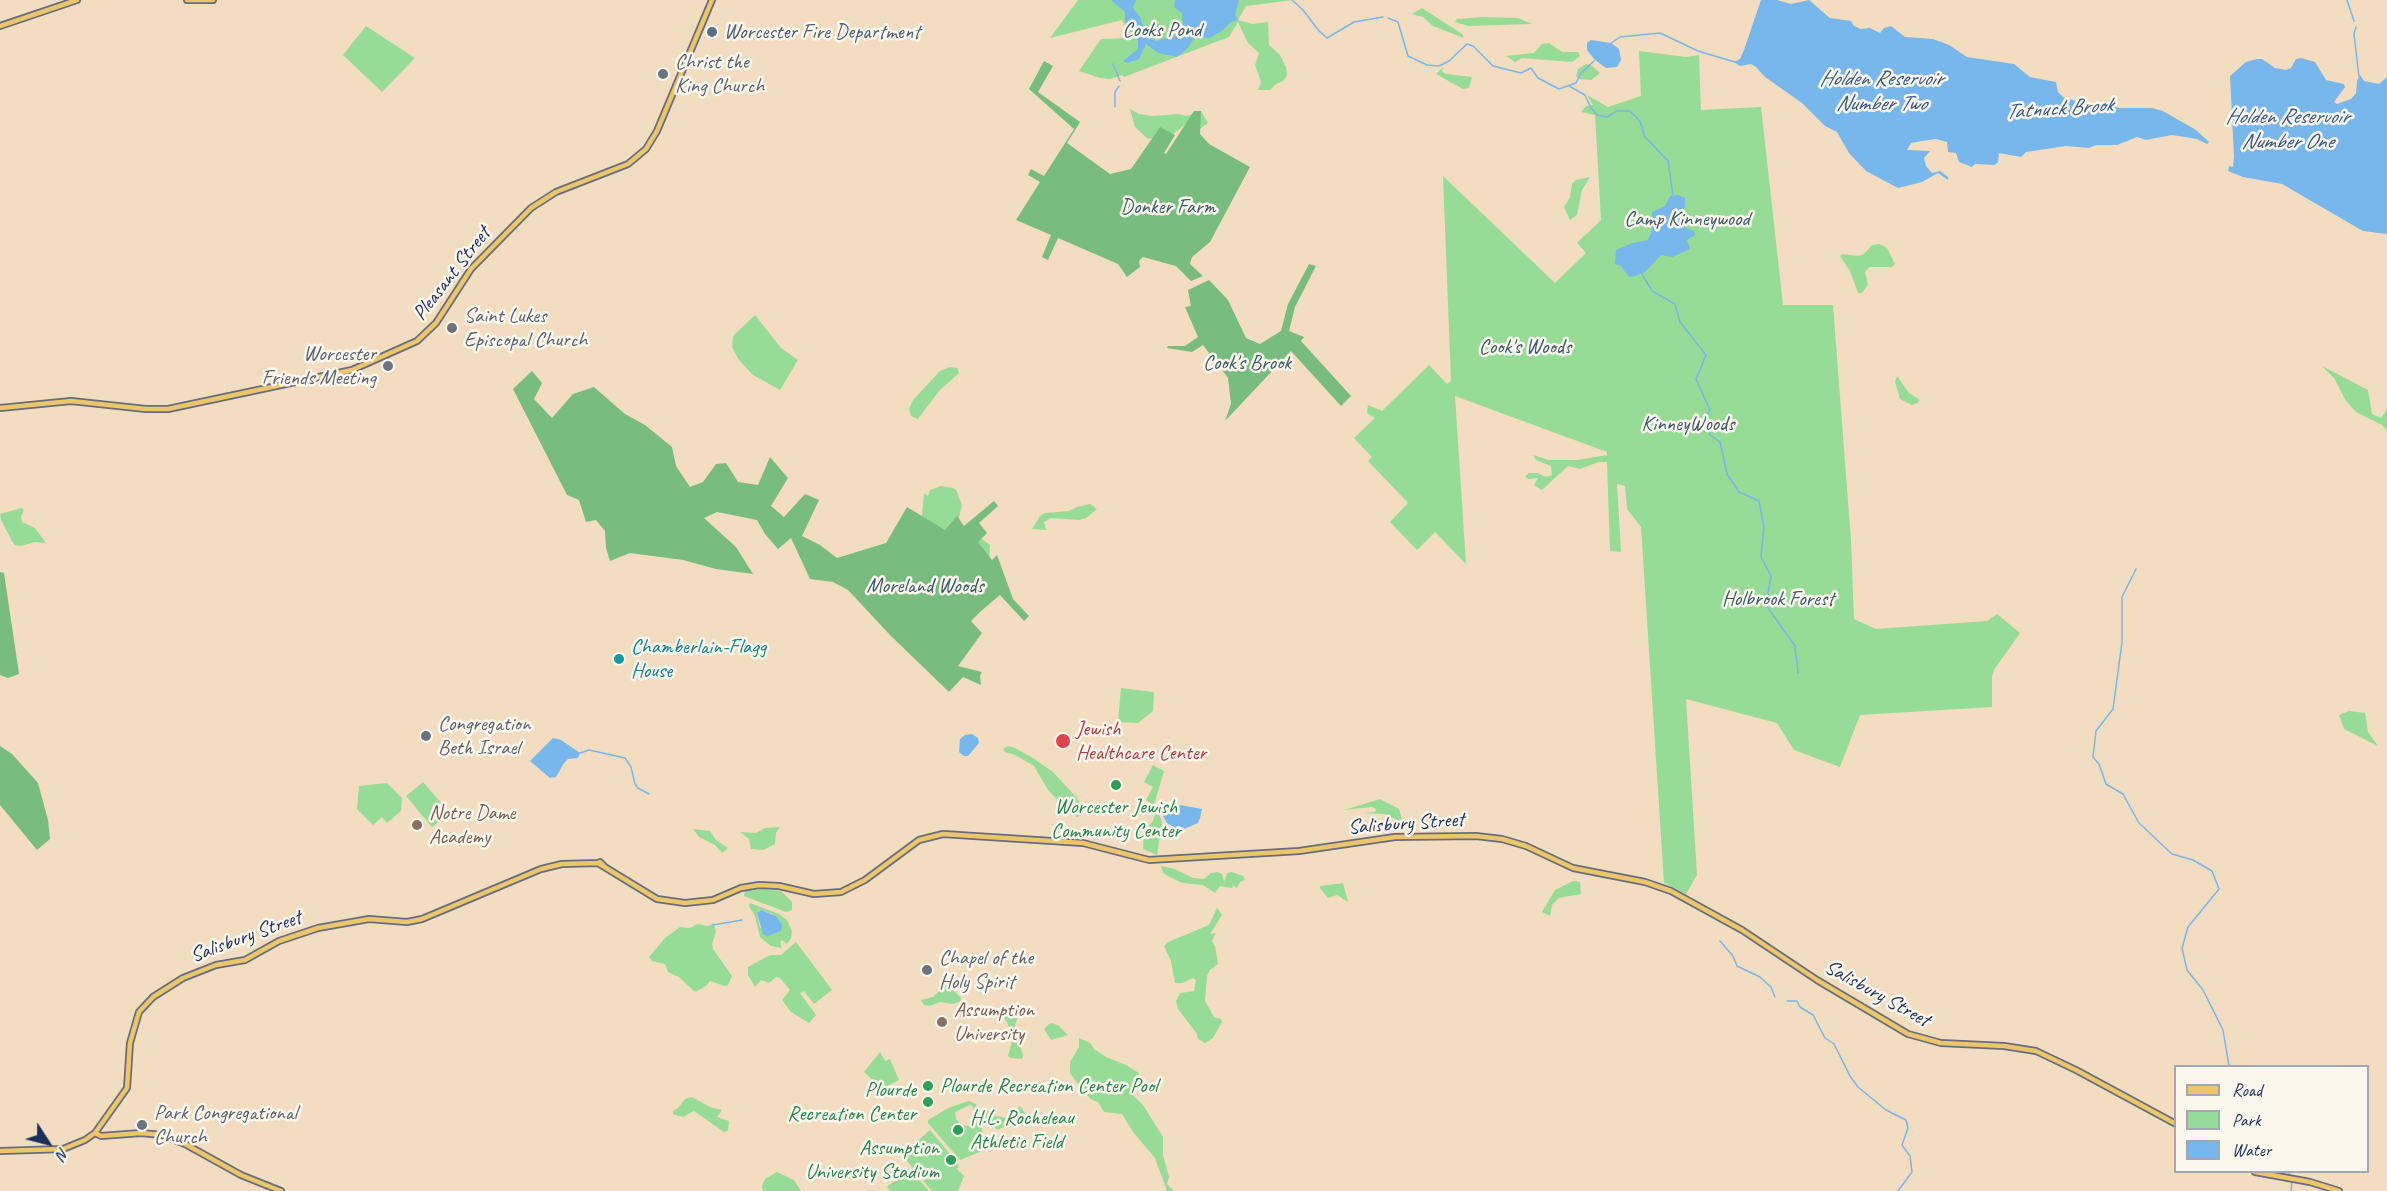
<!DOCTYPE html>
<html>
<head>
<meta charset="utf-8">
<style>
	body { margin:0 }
	#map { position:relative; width:2387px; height:1191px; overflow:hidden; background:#f3ddc0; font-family:Caveat,sans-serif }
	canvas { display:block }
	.legend { position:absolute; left:2174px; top:1065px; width:195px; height:108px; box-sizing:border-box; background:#fbf7ec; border:2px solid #a1a7b3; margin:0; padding:8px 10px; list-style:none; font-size:18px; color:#1b2f5e }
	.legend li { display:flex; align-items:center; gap:12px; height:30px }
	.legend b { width:30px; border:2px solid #a1a7b3 }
	.north { position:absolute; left:18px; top:1113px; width:60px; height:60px; -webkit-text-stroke:4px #fbf7ec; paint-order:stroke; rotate:126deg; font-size:16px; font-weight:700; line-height:24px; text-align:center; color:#1b2f5e }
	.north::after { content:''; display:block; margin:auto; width:21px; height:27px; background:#1b2f5e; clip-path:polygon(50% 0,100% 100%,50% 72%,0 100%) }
</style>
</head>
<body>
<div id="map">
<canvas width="2387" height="1191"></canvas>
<ul class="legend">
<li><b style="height:8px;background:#ecc669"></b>Road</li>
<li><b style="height:16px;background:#96dc96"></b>Park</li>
<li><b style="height:16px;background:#78b7eb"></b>Water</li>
</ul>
<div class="north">N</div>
</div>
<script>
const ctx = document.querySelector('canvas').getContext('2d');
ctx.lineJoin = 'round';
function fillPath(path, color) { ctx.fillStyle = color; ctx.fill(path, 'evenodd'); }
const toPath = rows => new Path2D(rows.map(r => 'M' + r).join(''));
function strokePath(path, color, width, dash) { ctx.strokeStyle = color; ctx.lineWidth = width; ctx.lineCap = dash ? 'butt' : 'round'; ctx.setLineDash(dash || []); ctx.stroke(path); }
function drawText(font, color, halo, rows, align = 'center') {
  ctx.font = font + ' Caveat,sans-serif'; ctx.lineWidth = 5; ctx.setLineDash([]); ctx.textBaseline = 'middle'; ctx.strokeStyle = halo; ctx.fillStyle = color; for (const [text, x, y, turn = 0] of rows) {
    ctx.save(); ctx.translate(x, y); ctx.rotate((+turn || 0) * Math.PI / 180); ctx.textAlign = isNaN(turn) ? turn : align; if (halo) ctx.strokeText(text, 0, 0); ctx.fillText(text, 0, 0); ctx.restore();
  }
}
const green = toPath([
	[1078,0,1293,0,1246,6,1238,20,1252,24,1268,22,1269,45,1280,55,1286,67,1287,76,1283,81,1276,84,1270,90,1258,90,1261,82,1255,65,1259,53,1248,43,1238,22,1229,37,1124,77,1122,75,1110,79,1100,78,1079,71,1101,39,1131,38,1122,20,1050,38],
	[1422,8,1462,34,1464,38,1433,26,1423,17,1412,14],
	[1483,17,1518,18,1532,24,1468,26,1455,22,1457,19],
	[366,26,415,58,382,92,343,55],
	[1549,43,1562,52,1578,52,1580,56,1572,62,1522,58,1515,62,1506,56,1534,53,1542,44],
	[1639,51,1686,57,1699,55,1701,110,1761,107,1783,305,1833,305,1851,540,1854,619,1876,629,1987,621,1997,614,2020,633,1994,670,1992,677,1992,707,1860,715,1840,767,1794,750,1777,723,1686,699,1697,875,1686,894,1664,883,1641,527,1627,509,1625,486,1617,484,1621,552,1610,551,1607,462,1599,462,1580,469,1568,466,1542,490,1534,485,1538,478,1528,479,1525,476,1529,473,1537,473,1546,477,1552,475,1551,466,1536,460,1533,455,1548,460,1577,460,1607,455,1607,452,1455,396,1466,564,1435,532,1417,550,1390,522,1408,503,1368,461,1372,457,1354,438,1375,418,1367,413,1368,405,1382,411,1429,365,1447,384,1451,381,1443,176,1555,283,1586,253,1577,243,1601,220,1595,115,1581,112,1586,106,1593,105,1587,95,1608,107,1641,96],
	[1586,64,1591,65,1600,73,1591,80,1579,79,1576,76,1578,69],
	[1443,67,1442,71,1446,74,1472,77,1469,88,1463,89,1436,74],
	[1130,109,1139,114,1153,116,1178,114,1187,116,1201,111,1208,123,1197,131,1186,124,1173,134,1148,139,1135,127],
	[1590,177,1582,190,1577,215,1570,220,1564,207,1570,197,1572,184,1576,180],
	[1880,244,1887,248,1895,264,1892,267,1869,267,1865,272,1868,285,1862,293,1858,293,1850,271,1840,256,1842,254,1858,256,1864,254,1872,245],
	[755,315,781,348,798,360,780,390,753,375,739,360,732,347,733,336],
	[2322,366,2368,390,2372,414,2381,418,2387,409,2387,431,2382,425,2356,412,2346,401,2334,378],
	[950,367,957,368,959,373,939,391,918,419,911,416,909,409,913,400,940,371],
	[1897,376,1909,393,1920,400,1917,403,1912,405,1900,399,1895,382],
	[941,486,953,488,956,490,962,505,959,517,961,524,990,545,989,564,922,516,924,493,928,496,930,490],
	[1090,504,1097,509,1086,518,1079,520,1051,518,1044,522,1046,530,1032,529,1040,516,1045,513,1069,511,1077,507],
	[22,508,24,510,21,517,22,522,35,528,46,543,35,542,21,546,15,545,12,541,1,520,0,514],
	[1121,688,1154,692,1153,711,1138,723,1118,722],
	[2349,711,2365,713,2368,732,2378,746,2344,729,2339,715],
	[1008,746,1015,748,1033,758,1053,772,1077,798,1084,811,1082,814,1077,817,1071,814,1048,790,1034,766,1015,755,1005,752,1003,749],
	[1153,765,1164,771,1154,805,1146,800,1153,787,1144,782],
	[423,782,449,812,432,827,406,796],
	[387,783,402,798,401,811,387,823,382,817,373,825,357,809,359,786],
	[1380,799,1399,809,1403,823,1385,814,1363,813,1375,812,1376,809,1372,807,1344,810],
	[1157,808,1162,822,1157,855,1143,849,1144,831,1153,821],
	[780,827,776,833,775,844,763,850,751,849,749,839,740,832,756,833,765,828],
	[693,829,710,831,716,840,728,848,722,853,715,845,699,837],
	[1161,866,1175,869,1193,878,1204,879,1211,873,1218,872,1222,874,1224,882,1227,873,1232,872,1243,876,1245,880,1240,882,1237,888,1233,885,1232,888,1220,886,1215,893,1203,885,1182,883,1170,877,1163,873],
	[1573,881,1580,882,1581,894,1559,898,1552,905,1550,916,1542,912,1555,890],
	[1343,883,1348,902,1337,895,1328,898,1320,888,1320,886],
	[763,889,781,891,792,902,792,910,786,912,744,896,745,891],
	[750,903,779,914,787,920,792,931,791,938,787,944,782,940,780,943,782,948,771,946,760,937,755,916,749,906],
	[760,910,773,914,782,925,760,928,757,913],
	[1217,908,1222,915,1210,934,1216,933,1212,941,1215,946,1218,964,1210,970,1207,976,1205,1001,1214,1017,1221,1019,1222,1022,1213,1038,1205,1043,1198,1039,1197,1034,1178,1009,1176,1001,1180,993,1194,991,1196,980,1193,978,1182,983,1175,983,1171,961,1164,946,1168,942,1209,925],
	[698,924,708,926,713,924,715,927,716,932,712,944,713,949,732,976,728,985,724,986,710,981,706,986,695,992,679,977,668,972,665,964,652,961,649,957,665,938,680,927,690,928],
	[796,942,832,990,814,1004,804,991,800,993,816,1015,809,1023,791,1012,782,1000,790,990,780,978,776,977,769,983,761,980,755,987,748,975,748,967,770,955,781,955],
	[947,984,961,998,961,1001,953,1004,940,1002,930,1006,924,1005,921,1000,933,997],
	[1003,1009,1019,1014,1015,1025,1023,1056,1022,1059,1011,1058,1008,1056,1014,1035,1001,1012],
	[1053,1023,1059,1026,1068,1035,1051,1040,1044,1029,1049,1024],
	[1079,1038,1090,1043,1094,1049,1106,1057,1126,1065,1139,1073,1132,1094,1143,1105,1163,1137,1163,1155,1169,1177,1167,1184,1174,1191,1167,1191,1155,1158,1133,1132,1122,1114,1104,1112,1098,1102,1092,1100,1084,1092,1070,1073,1070,1062,1079,1047],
	[880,1052,885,1061,890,1059,899,1080,882,1089,864,1072],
	[692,1097,710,1107,722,1110,717,1117,729,1121,728,1131,724,1132,694,1111,683,1117,673,1114,673,1111,678,1108,685,1099],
	[969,1101,976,1104,987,1149,960,1160,928,1123,928,1120,950,1107],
	[970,1105,973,1107,976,1123,968,1126,962,1125,956,1119,955,1112],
	[1018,1106,1022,1108,1030,1122,1028,1126,1009,1125,997,1130,983,1115,987,1110,995,1116,1013,1119,1016,1117],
	[930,1130,959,1165,957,1169,964,1176,958,1191,932,1191,902,1155],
	[910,1169,929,1191,890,1191,887,1187],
	[777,1172,794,1180,801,1191,763,1191,762,1186,765,1179]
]);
const forest = toPath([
	[1044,61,1053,66,1038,92,1080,122,1067,143,1110,174,1131,169,1160,127,1175,135,1164,153,1166,154,1194,111,1201,111,1200,134,1209,144,1250,167,1210,242,1192,257,1190,264,1203,276,1191,281,1176,266,1143,257,1139,261,1140,267,1127,277,1118,264,1058,238,1048,260,1042,257,1051,235,1016,220,1040,182,1028,175,1031,169,1044,176,1074,129,1029,89],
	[1309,264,1316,266,1295,307,1289,331,1304,337,1301,341,1351,396,1341,406,1291,351,1225,421,1231,404,1228,378,1203,345,1192,352,1167,348,1168,346,1185,346,1198,337,1185,307,1191,306,1188,290,1209,280,1228,300,1246,338,1260,344,1281,331,1288,304],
	[532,371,542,383,534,399,552,418,573,394,594,387,625,414,645,425,672,447,676,466,690,487,703,482,716,464,726,463,738,482,758,485,770,457,788,478,771,506,784,517,805,494,819,500,802,536,820,545,837,558,886,543,907,507,945,530,957,516,964,526,994,501,998,506,979,523,987,533,978,542,992,560,997,555,1013,599,1029,616,1024,621,1000,595,980,612,971,621,982,633,958,666,982,672,980,676,981,685,963,677,949,692,890,635,848,590,833,582,810,579,791,538,778,549,765,534,757,520,717,512,704,518,736,547,753,574,716,569,683,560,630,553,610,561,606,548,605,531,596,520,586,522,579,500,567,495,513,389],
	[0,572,4,573,19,674,8,678,0,675],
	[0,746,12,754,38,783,48,820,50,839,37,850,0,805]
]);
const water = toPath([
	[1111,0,1136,0,1133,8,1140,17,1146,35,1156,41,1178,35,1183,30,1182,13,1174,7,1175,0,1239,0,1235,15,1238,20,1231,22,1223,30,1210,38,1195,37,1187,49,1177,57,1158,53,1146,44,1139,59,1127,63,1123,61,1138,49,1138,40,1132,36,1131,28,1125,22,1125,12],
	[1761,0,1777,0,1791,4,1809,0,1830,18,1851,21,1854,26,1861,29,1870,28,1880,33,1884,28,1891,26,1905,37,1933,39,1949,45,1967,57,2014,64,2030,77,2056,82,2058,92,2063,97,2092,106,2111,104,2118,108,2152,108,2163,111,2196,130,2209,142,2207,144,2197,139,2172,135,2146,140,2137,137,2117,145,2096,145,2089,148,2066,146,2026,152,2021,157,1999,153,1998,162,1995,165,1975,164,1972,167,1959,162,1956,153,1948,152,1947,142,1936,139,1922,141,1911,143,1907,150,1930,151,1924,158,1926,166,1932,173,1940,171,1948,177,1948,180,1938,173,1922,182,1898,188,1866,171,1849,153,1837,132,1825,126,1802,103,1765,77,1756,67,1751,64,1740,66,1734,62,1740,59,1744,50],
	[1591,40,1611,43,1619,49,1621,60,1617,67,1606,68,1595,60,1587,50,1587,43],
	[2301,58,2315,62,2326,80,2344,84,2345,87,2334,102,2337,104,2351,99,2356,93,2357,81,2360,75,2364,81,2379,84,2387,77,2387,234,2363,231,2282,184,2243,177,2228,171,2229,166,2233,167,2234,156,2230,76,2246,62,2257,59,2262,59,2275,68,2286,70,2291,68,2296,59],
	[1678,195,1685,198,1685,207,1679,216,1686,228,1694,231,1695,235,1687,240,1690,249,1672,257,1661,255,1645,272,1632,277,1628,276,1621,266,1615,264,1616,250,1632,243,1648,240,1652,230,1652,212,1665,206,1670,196],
	[972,734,978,738,979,743,968,756,964,756,959,752,960,739,965,735],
	[553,738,561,740,580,753,578,758,568,759,564,763,556,777,550,778,530,761],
	[1162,805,1180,805,1202,809,1200,818,1198,823,1184,829,1175,828,1167,823,1159,809],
	[761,910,776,916,782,925,781,931,767,936,763,934,757,913]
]);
const stream = toPath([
	[1292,0,1303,10,1319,31,1327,38,1354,22,1383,17],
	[2347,0,2354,21],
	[1388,18,1398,22,1408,56,1427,65,1439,66,1449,61,1467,44,1473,46,1493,66,1521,73,1531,68,1538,78,1559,89,1576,83,1581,73,1594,61],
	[2356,27,2354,34,2359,77],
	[1610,44,1620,37,1660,33,1698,51,1735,62],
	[1113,64,1120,81],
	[1569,86,1585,95,1591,108,1597,115,1607,117,1617,111,1630,111,1640,121,1645,137,1668,161,1673,195],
	[1115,107,1115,92,1119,86],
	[1641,272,1652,291,1675,304,1680,322,1706,355,1696,379,1710,410,1704,422,1710,435,1720,442,1727,474,1739,492,1759,501,1764,527,1761,557,1771,576,1766,605,1795,646,1798,673],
	[2136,569,2122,597,2122,642,2113,709,2096,731,2093,757,2099,764,2106,784,2123,794,2139,823,2172,854,2193,860,2212,871,2219,889,2188,927,2182,948,2187,970,2203,990,2223,1030,2229,1066],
	[580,753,589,750,625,758,631,767,635,784,638,788,649,794],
	[713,925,742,920],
	[1720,941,1733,956,1737,966,1760,977,1771,987,1775,997],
	[1787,1001,1797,1001,1800,1007,1813,1015,1825,1038,1834,1044,1850,1076,1858,1087,1886,1110,1906,1120,1908,1128,1902,1145,1910,1156,1912,1172,1898,1191],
	[2288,1172,2290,1175],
	[2291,1191,2292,1182]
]);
const major = toPath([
	[187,0,213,0],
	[0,26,77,0],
	[0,408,71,401,146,409,168,409,352,370,417,341,436,323,471,269,531,208,556,192,628,164,646,149,657,131,712,0],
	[604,866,600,862,598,863,657,899,685,903,713,900,741,888,759,885,779,886,814,894,841,892,865,880,919,840,943,834,1083,843,1149,860,1299,851,1395,837,1476,836,1502,839,1526,846,1573,868,1645,882,1671,891,1742,930,1817,980,1908,1034,1941,1043,2004,1046,2036,1051,2076,1070,2176,1124],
	[95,1133,101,1136,141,1133,162,1135,185,1144,241,1175,281,1191],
	[0,1151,63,1149,85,1140,95,1133,127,1088,130,1043,139,1012,153,997,183,978,216,965,245,960,279,941,318,928,369,919,407,922,422,919,541,869,562,864,598,863],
	[2255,1172,2310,1182,2339,1191]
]);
const markers = [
	[712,32,6,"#5c6f8a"],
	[663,74,6,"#6b7280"],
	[452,328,6,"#6b7280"],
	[388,366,6,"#6b7280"],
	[619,659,6,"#0f9aa8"],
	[426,736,6,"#6b7280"],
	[1063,741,8,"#e0444e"],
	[1116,785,6,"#2e9e5b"],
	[417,825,6,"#8d6e63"],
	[927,970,6,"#6b7280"],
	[942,1022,6,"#8d6e63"],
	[928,1086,6,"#2e9e5b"],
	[928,1102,6,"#2e9e5b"],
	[142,1125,6,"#6b7280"],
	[958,1130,6,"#2e9e5b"],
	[951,1160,6,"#2e9e5b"]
];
const parkNames = [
	["Cooks Pond",1162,30],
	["Donker Farm",1168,207],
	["Camp Kinneywood",1687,219],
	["Cook's Woods",1525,347],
	["Cook's Brook",1247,363],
	["KinneyWoods",1688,424],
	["Moreland Woods",925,586],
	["Holbrook Forest",1778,599]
];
const serviceNames = [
	["Worcester Fire Department",724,32]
];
const worshipNames = [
	["Christ the",675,62],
	["King Church",675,86],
	["Saint Lukes",464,316],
	["Episcopal Church",464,340],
	["Worcester",376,354,"right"],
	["Friends Meeting",376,378,"right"],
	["Congregation",438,724],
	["Beth Israel",438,748],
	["Chapel of the",939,958],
	["Holy Spirit",939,982],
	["Park Congregational",154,1113],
	["Church",154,1137]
];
const streetNames = [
	["Pleasant Street",452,274,-52],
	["Salisbury Street",1406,824,-4],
	["Salisbury Street",246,937,-20],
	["Salisbury Street",1877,994,29]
];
const cultureNames = [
	["Chamberlain-Flagg",631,647],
	["House",631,671]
];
const healthNames = [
	["Jewish",1076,729],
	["Healthcare Center",1076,753]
];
const leisureNames = [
	["Worcester Jewish",1116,807,"center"],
	["Community Center",1116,831,"center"],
	["Plourde Recreation Center Pool",940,1086],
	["Plourde",916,1090,"right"],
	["Recreation Center",916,1114,"right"],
	["H.L. Rocheleau",970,1118],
	["Athletic Field",970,1142],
	["Assumption",939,1148,"right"],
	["University Stadium",939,1172,"right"]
];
const educationNames = [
	["Notre Dame",429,813],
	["Academy",429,837],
	["Assumption",954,1010],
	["University",954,1034]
];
const waterNames = [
	["Holden Reservoir",1881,79],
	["Number Two",1881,104],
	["Tatnuck Brook",2059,109,-4],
	["Holden Reservoir",2287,117],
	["Number One",2287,142]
];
fillPath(green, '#96dc96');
fillPath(forest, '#78bc7f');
fillPath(water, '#78b7eb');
strokePath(stream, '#78b7eb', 1.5);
strokePath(major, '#676c80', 8);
strokePath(major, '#ecc669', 4.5);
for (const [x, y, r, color] of markers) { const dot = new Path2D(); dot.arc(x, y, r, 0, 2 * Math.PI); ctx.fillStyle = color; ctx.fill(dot); strokePath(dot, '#fbf7ec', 2); }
drawText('21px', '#3a5a6c', '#fbf7ec', parkNames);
drawText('21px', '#4e5e75', '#fbf7ec', serviceNames, 'left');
drawText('21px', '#5b616d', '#fbf7ec', worshipNames, 'left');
drawText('21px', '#1b2f5e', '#fbf7ec', streetNames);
drawText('21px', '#0d838f', '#fbf7ec', cultureNames, 'left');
drawText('21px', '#be3a42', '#fbf7ec', healthNames, 'left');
drawText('21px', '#27864d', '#fbf7ec', leisureNames, 'left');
drawText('21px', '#785e54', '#fbf7ec', educationNames, 'left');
drawText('italic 22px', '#375888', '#fbf7ec', waterNames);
</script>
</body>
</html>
